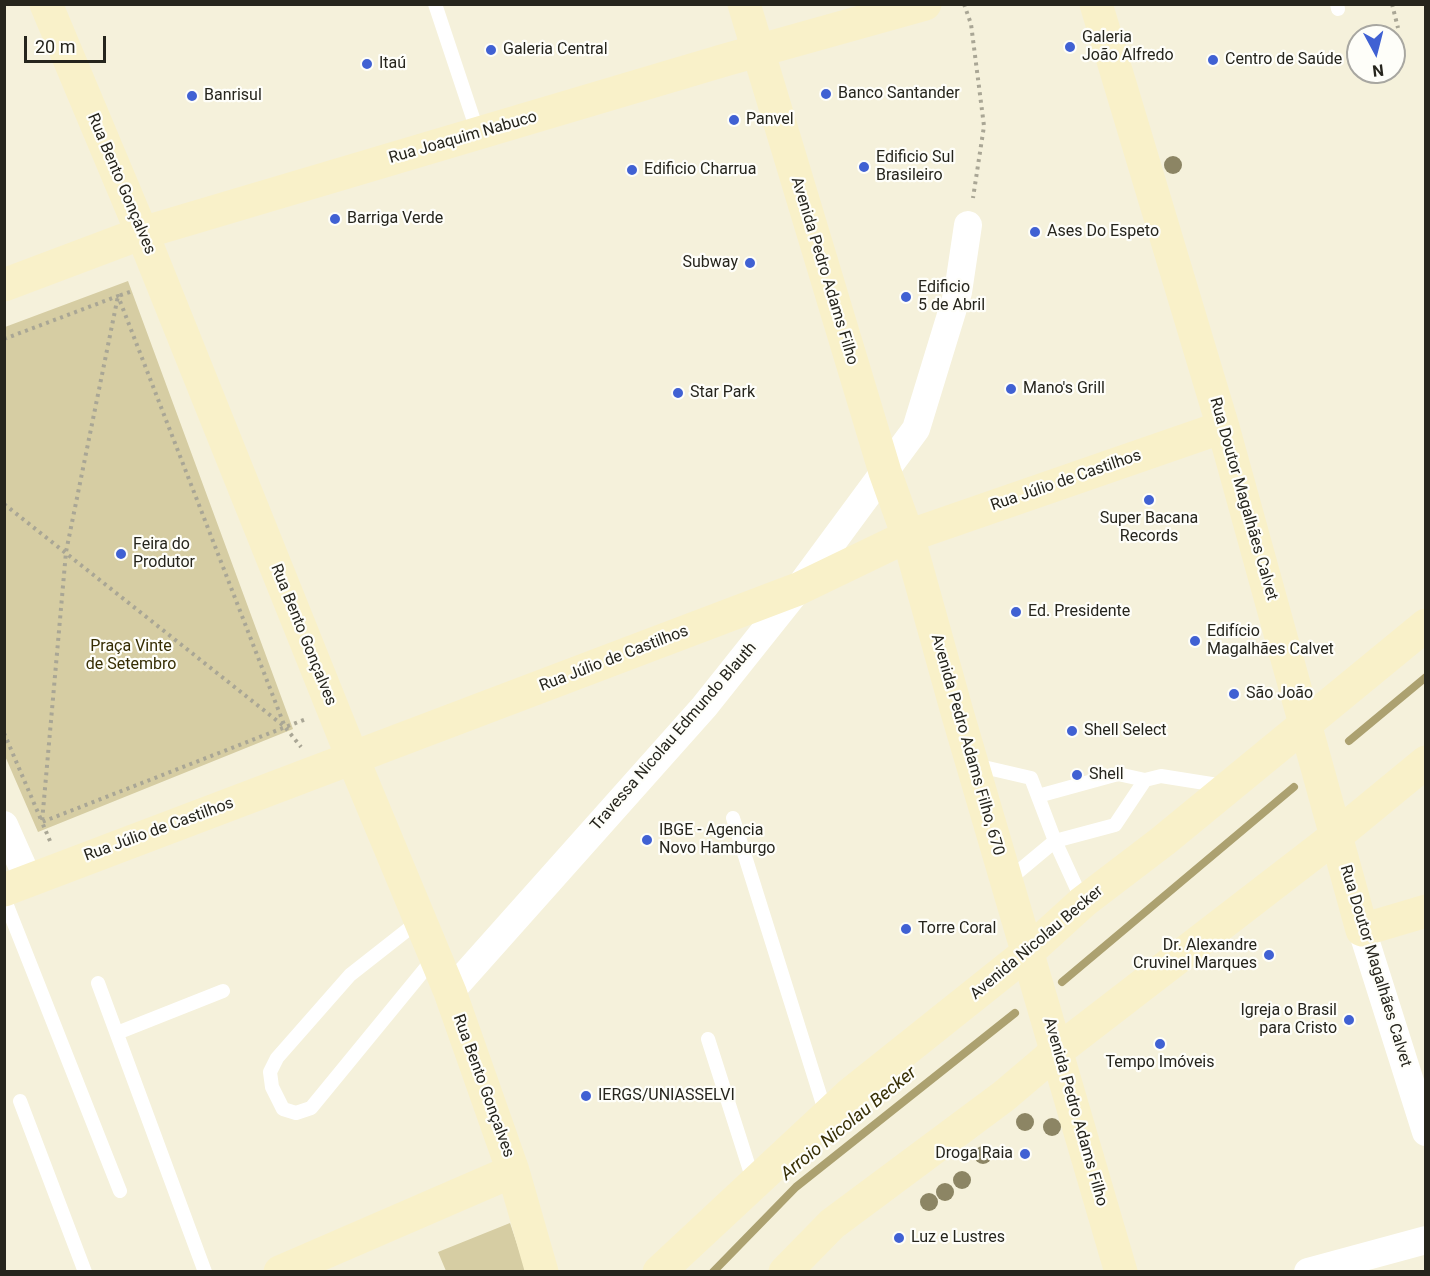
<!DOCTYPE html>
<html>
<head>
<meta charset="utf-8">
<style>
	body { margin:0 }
	#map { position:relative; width:1430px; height:1276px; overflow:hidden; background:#f5f1db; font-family:Roboto,sans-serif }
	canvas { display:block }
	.frame { position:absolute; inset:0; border:6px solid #26251d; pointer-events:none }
	.north { position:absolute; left:1346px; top:24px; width:60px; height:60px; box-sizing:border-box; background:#fefef9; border:2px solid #a8a7a1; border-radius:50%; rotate:173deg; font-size:16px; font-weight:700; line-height:24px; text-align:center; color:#26251d }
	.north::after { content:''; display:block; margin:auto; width:21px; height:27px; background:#4061d3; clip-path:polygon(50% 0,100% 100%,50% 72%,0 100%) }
	.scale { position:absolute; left:24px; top:36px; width:82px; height:27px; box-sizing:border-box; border:3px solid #26251d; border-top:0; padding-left:8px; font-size:18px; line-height:21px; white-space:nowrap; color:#26251d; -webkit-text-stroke:4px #fefef9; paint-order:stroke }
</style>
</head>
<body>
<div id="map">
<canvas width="1430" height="1276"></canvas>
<div class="frame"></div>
<div class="north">N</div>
<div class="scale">20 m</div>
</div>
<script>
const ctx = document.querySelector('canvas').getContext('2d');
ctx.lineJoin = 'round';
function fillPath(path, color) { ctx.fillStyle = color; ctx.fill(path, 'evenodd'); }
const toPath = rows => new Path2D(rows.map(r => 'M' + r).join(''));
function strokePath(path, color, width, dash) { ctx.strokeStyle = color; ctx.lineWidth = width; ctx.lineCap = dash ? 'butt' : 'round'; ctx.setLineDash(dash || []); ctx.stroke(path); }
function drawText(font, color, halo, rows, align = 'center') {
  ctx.font = font + ' Roboto,sans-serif'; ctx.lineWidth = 4.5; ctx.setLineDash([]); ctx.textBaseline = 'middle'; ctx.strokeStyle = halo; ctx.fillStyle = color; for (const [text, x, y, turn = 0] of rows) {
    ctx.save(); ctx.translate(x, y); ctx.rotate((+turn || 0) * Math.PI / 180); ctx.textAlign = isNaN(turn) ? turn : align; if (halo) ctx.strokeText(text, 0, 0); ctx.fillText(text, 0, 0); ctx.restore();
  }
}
const green = toPath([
	[128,281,293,729,38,832,5,756,5,327],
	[510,1223,526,1271,446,1271,438,1252]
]);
const stream = toPath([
	[1349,741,1426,677],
	[1062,982,1294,787],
	[713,1272,796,1187,1015,1013]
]);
const path = toPath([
	[964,4,971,24,984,126,973,198],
	[1392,4,1398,28],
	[4,339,118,296,285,727],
	[4,504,285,727,301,747],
	[4,733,42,822,306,719],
	[50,841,42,822,66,552,118,296,133,291]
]);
const lane = toPath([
	[435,4,478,133],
	[1337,4,1338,9],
	[975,765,1031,778,1055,841,1083,902],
	[1038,796,1118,774,1145,780],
	[733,818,826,1114],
	[1007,881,1055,841,1115,825,1145,780,1161,776,1224,786],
	[4,898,120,1191],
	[420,920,350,975,277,1058,270,1072,272,1087,283,1109,296,1113,311,1108,434,958],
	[98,983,205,1272],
	[117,1033,223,991],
	[708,1039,754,1183],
	[20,1101,85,1272]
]);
const street = toPath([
	[4,825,28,879],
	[1362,930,1426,1132],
	[450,992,704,707,798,589,916,429,958,292,968,225],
	[1308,1272,1426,1240]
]);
const secondary = toPath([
	[46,4,142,233,353,759,450,992,513,1171,542,1272],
	[744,4,885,472,908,536,957,712,1121,1272],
	[1096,4,1223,427,1362,930,1426,911],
	[4,285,142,233,725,60,925,4],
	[4,890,798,589,908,536,1223,427],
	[280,1272,513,1171],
	[659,1272,849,1095,1027,953,1083,902,1163,841,1426,625],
	[785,1272,832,1224,1004,1096,1057,1051,1336,836,1426,762]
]);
const trees = [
	[1173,165],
	[1025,1122],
	[1052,1127],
	[983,1155],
	[962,1180],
	[945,1192],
	[929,1202]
];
const markers = [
	[1070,47,6,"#4061d3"],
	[491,50,6,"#4061d3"],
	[1213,60,6,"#4061d3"],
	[367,64,6,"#4061d3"],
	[826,94,6,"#4061d3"],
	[192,96,6,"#4061d3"],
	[734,120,6,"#4061d3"],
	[864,167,6,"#4061d3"],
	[632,170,6,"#4061d3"],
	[335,219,6,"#4061d3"],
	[1035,232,6,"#4061d3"],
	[750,263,6,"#4061d3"],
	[906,297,6,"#4061d3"],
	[1011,389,6,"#4061d3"],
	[678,393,6,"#4061d3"],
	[1149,500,6,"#4061d3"],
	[121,554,6,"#4061d3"],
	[1016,612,6,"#4061d3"],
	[1195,641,6,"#4061d3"],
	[1234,694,6,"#4061d3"],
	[1072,731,6,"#4061d3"],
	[1077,775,6,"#4061d3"],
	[647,840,6,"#4061d3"],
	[906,929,6,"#4061d3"],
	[1269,955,6,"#4061d3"],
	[1349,1020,6,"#4061d3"],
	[1160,1044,6,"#4061d3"],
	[586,1096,6,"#4061d3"],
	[1025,1154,6,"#4061d3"],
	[899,1238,6,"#4061d3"]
];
const poiNames = [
	["Galeria",1082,38],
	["João Alfredo",1082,56],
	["Galeria Central",503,50],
	["Centro de Saúde",1225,60],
	["Itaú",379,64],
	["Banco Santander",838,94],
	["Banrisul",204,96],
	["Panvel",746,120],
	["Edificio Sul",876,158],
	["Brasileiro",876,176],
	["Edificio Charrua",644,170],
	["Barriga Verde",347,219],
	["Ases Do Espeto",1047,232],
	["Subway",738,263,"right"],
	["Edificio",918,288],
	["5 de Abril",918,306],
	["Mano's Grill",1023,389],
	["Star Park",690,393],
	["Super Bacana",1149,519,"center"],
	["Records",1149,537,"center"],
	["Feira do",133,545],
	["Produtor",133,563],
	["Ed. Presidente",1028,612],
	["Edifício",1207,632],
	["Magalhães Calvet",1207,650],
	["São João",1246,694],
	["Shell Select",1084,731],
	["Shell",1089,775],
	["IBGE - Agencia",659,831],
	["Novo Hamburgo",659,849],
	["Torre Coral",918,929],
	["Dr. Alexandre",1257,946,"right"],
	["Cruvinel Marques",1257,964,"right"],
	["Igreja o Brasil",1337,1011,"right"],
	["para Cristo",1337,1029,"right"],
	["Tempo Imóveis",1160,1063,"center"],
	["IERGS/UNIASSELVI",598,1096],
	["Droga Raia",1013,1154,"right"],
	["Luz e Lustres",911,1238]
];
const streetNames = [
	["Rua Joaquim Nabuco",463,138,-16],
	["Rua Bento Gonçalves",121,184,67],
	["Avenida Pedro Adams Filho",824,271,73],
	["Rua Júlio de Castilhos",1066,481,-19],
	["Rua Doutor Magalhães Calvet",1243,499,74],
	["Rua Bento Gonçalves",303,635,68],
	["Rua Júlio de Castilhos",614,659,-21],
	["Travessa Nicolau Edmundo Blauth",674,737,-49],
	["Avenida Pedro Adams Filho, 670",967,745,74],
	["Rua Júlio de Castilhos",159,830,-20],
	["Avenida Nicolau Becker",1037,943,-40],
	["Rua Doutor Magalhães Calvet",1375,966,73],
	["Rua Bento Gonçalves",483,1086,70],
	["Avenida Pedro Adams Filho",1075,1112,74]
];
const parkNames = [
	["Praça Vinte",131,647],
	["de Setembro",131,665]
];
const waterNames = [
	["Arroio Nicolau Becker",849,1124,-39]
];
fillPath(green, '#d6cda3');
strokePath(stream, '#aca170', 8);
strokePath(path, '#a9a695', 4, [3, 4.5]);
strokePath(lane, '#fff', 14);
strokePath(street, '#fff', 28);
strokePath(secondary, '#f9f1c9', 33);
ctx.fillStyle = '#8c8564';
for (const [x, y] of trees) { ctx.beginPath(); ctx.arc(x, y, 9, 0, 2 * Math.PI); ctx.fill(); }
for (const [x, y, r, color] of markers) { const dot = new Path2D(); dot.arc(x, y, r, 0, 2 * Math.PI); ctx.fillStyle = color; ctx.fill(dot); strokePath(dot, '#fefef9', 2); }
drawText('16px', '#26251d', '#fefef9', poiNames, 'left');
drawText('16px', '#26251d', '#fefef9', streetNames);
drawText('16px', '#362d03', '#fefef9', parkNames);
drawText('italic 18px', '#372f05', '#fefef9', waterNames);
</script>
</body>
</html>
